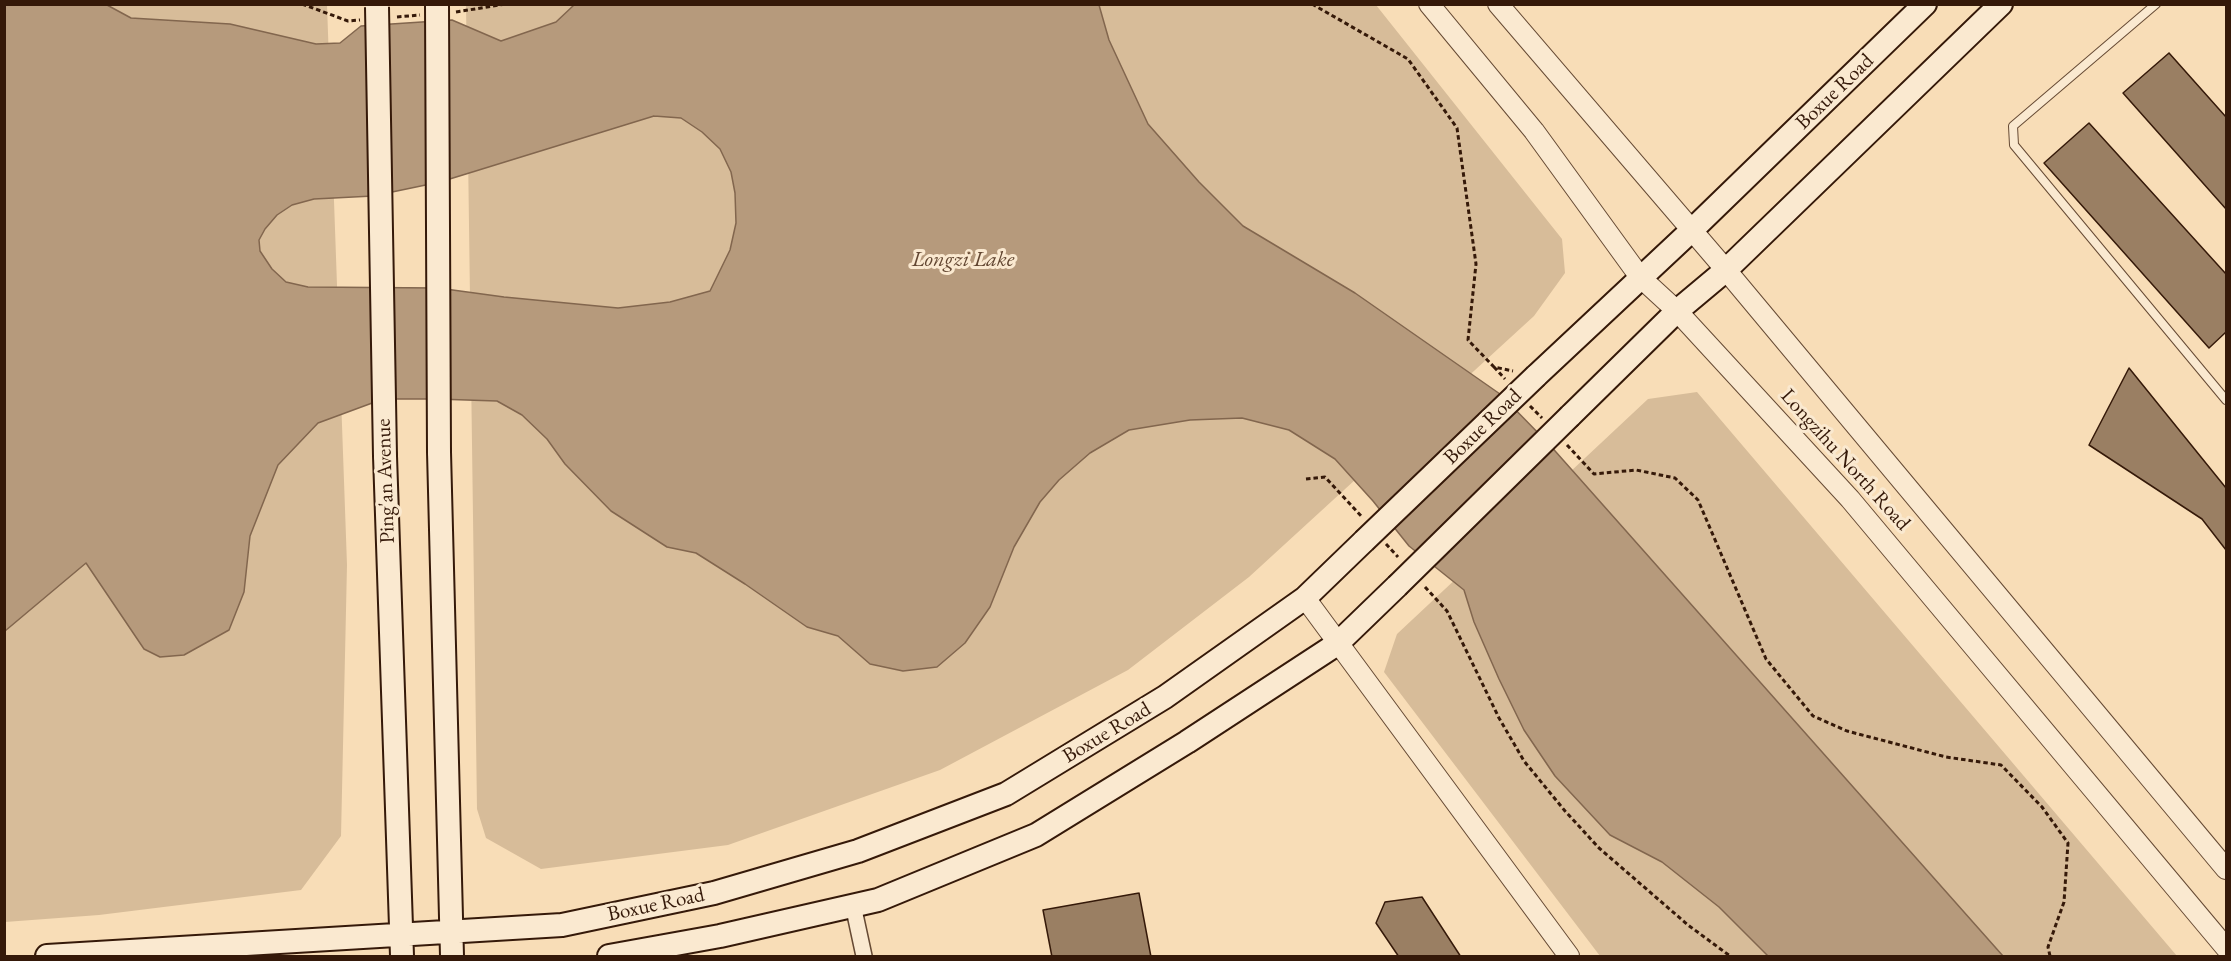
<!DOCTYPE html>
<html>
<head>
<meta charset="utf-8">
<style>
	body { margin:0 }
	#map { position:relative; width:2231px; height:961px; overflow:hidden; background:#f8ddb7; font-family:"EB Garamond",serif }
	canvas { display:block }
	.frame { position:absolute; inset:0; border:6px solid #351909; pointer-events:none }
</style>
</head>
<body>
<div id="map">
<canvas width="2231" height="961"></canvas>
<div class="frame"></div>
</div>
<script>
const ctx = document.querySelector('canvas').getContext('2d');
ctx.lineJoin = 'round';
function fillPath(path, color) { ctx.fillStyle = color; ctx.fill(path, 'evenodd'); }
const toPath = rows => new Path2D(rows.map(r => 'M' + r).join(''));
function strokePath(path, color, width, dash) { ctx.strokeStyle = color; ctx.lineWidth = width; ctx.lineCap = dash ? 'butt' : 'round'; ctx.setLineDash(dash || []); ctx.stroke(path); }
function drawText(font, color, halo, rows, align = 'center') {
  ctx.font = font + ' "EB Garamond",serif'; ctx.lineWidth = 6; ctx.setLineDash([]); ctx.textBaseline = 'middle'; ctx.strokeStyle = halo; ctx.fillStyle = color; for (const [text, x, y, turn = 0] of rows) {
    ctx.save(); ctx.translate(x, y); ctx.rotate((+turn || 0) * Math.PI / 180); ctx.textAlign = isNaN(turn) ? turn : align; if (halo) ctx.strokeText(text, 0, 0); ctx.fillText(text, 0, 0); ctx.restore();
  }
}
const green = toPath([
	[5,5,327,5,347,565,341,836,301,890,99,915,5,922],
	[466,5,1376,5,1562,239,1565,273,1534,316,1249,577,1128,670,940,770,728,845,541,869,486,838,477,809],
	[1697,392,2177,956,1600,956,1384,672,1397,634,1648,399]
]);
const water = toPath([
	[5,5,107,5,131,18,230,24,316,44,340,43,361,26,452,20,501,41,556,22,574,5,1099,5,1109,40,1148,124,1199,182,1243,226,1355,293,1500,394,1548,443,2003,956,1768,956,1719,907,1662,862,1610,835,1555,776,1524,730,1499,679,1474,622,1464,590,1409,546,1373,501,1335,459,1289,430,1242,418,1190,420,1129,430,1090,453,1059,480,1040,502,1014,547,990,607,965,643,937,667,903,671,870,664,838,636,807,627,745,584,696,553,667,547,611,511,565,464,547,439,522,415,497,401,436,399,383,399,318,423,278,465,250,536,244,592,229,630,184,655,160,657,144,649,86,563,5,631,5,5],
	[654,116,681,118,702,132,720,149,731,172,735,193,736,223,730,250,710,291,670,302,618,308,504,297,438,288,308,287,286,282,272,269,260,251,259,240,265,229,277,215,292,205,314,199,373,196,440,182,654,116]
]);
const building = toPath([
	[2169,53,2226,117,2226,209,2123,93,2169,53],
	[2089,123,2226,274,2226,332,2209,348,2044,163,2089,123],
	[2129,368,2226,488,2226,550,2202,519,2089,445,2129,368],
	[1139,893,1151,957,1052,957,1043,910,1139,893],
	[1422,897,1461,957,1399,957,1376,923,1385,902,1422,897]
]);
const path = toPath([
	[302,4,348,21,360,20],
	[1312,4,1408,59,1457,128,1476,264,1468,340,1494,367,1513,371],
	[456,12,506,4],
	[397,17,420,15],
	[1494,367,1505,379],
	[1530,406,1542,418],
	[1567,445,1594,474,1636,470,1675,478,1698,500,1766,659,1813,716,1847,731,1946,757,2001,765,2042,807,2068,843,2064,902,2048,947,2050,956],
	[1306,479,1325,477,1362,517],
	[1386,544,1398,557],
	[1425,587,1447,611,1499,718,1524,761,1565,811,1599,848,1688,925,1730,956]
]);
const service = toPath([
	[2156,4,2013,126,2014,145,2226,400]
]);
const minor = toPath([
	[853,905,864,956]
]);
const tertiary = toPath([
	[1429,4,1534,131,1640,277,1677,311,1850,499,2226,948],
	[1498,4,1726,270,2226,869],
	[1305,598,1569,956]
]);
const secondary = toPath([
	[1536,376,1692,230,1925,4],
	[1570,416,1677,311,1726,270,2001,4],
	[439,452,452,956],
	[385,456,402,956],
	[47,956,562,925,714,893,858,851,1006,794,1165,697,1305,598,1364,541],
	[609,956,720,936,878,900,1036,835,1187,742,1337,644,1397,586]
]);
const secondaryBridge = toPath([
	[437,4,439,452],
	[377,7,385,456],
	[1364,541,1536,376],
	[1397,586,1570,416]
]);
const streetNames = [
	["Boxue Road",1835,92,-44],
	["Boxue Road",1483,427,-44],
	["Longzihu North Road",1845,460,48],
	["Ping'an Avenue",386,481,-92],
	["Boxue Road",1107,733,-31],
	["Boxue Road",656,905,-12]
];
const waterNames = [
	["Longzi Lake",963,260]
];
fillPath(green, '#d7bc99');
fillPath(water, '#b69a7c');
strokePath(water, '#82664e', 1.5);
fillPath(building, '#9a7f63');
strokePath(building, '#351909', 1.5);
strokePath(service, '#664a34', 10);
strokePath(minor, '#664a34', 18);
strokePath(tertiary, '#664a34', 22);
strokePath(secondary, '#351909', 26);
strokePath(path, '#351909', 3, [4.5, 3]);
strokePath(service, '#fae9d0', 8);
strokePath(minor, '#fae9d0', 15);
strokePath(tertiary, '#fae9d0', 20);
strokePath(secondary, '#fae9d0', 22);
strokePath(secondaryBridge, '#351909', 26, []);
strokePath(secondaryBridge, '#fae9d0', 22);
drawText('21px', '#351909', '#fae9d0', streetNames);
drawText('italic 22px', '#624631', '#fae9d0', waterNames);
</script>
</body>
</html>
